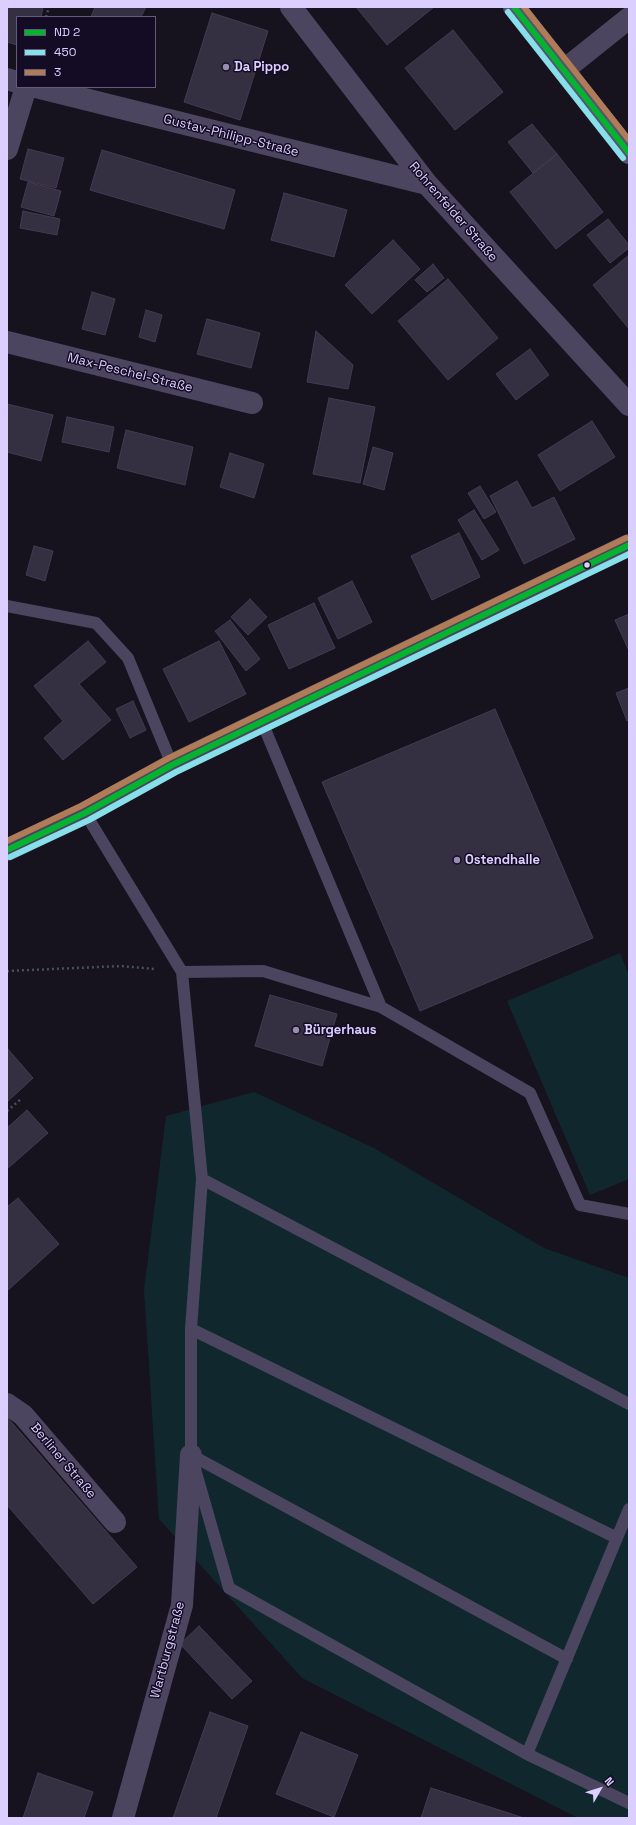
<!DOCTYPE html>
<html>
<head>
<meta charset="utf-8">
<style>
	body { margin:0 }
	#map { position:relative; width:636px; height:1825px; overflow:hidden; background:#16121e; font-family:"Space Grotesk",sans-serif }
	canvas { display:block }
	.frame { position:absolute; inset:0; border:8px solid #dbcfff; pointer-events:none }
	.legend { position:absolute; left:16px; top:16px; width:140px; height:72px; box-sizing:border-box; background:#140c24; border:1px solid #645a7c; margin:0; padding:5px 7px; list-style:none; font-size:12px; color:#dbcfff }
	.legend li { display:flex; align-items:center; gap:8px; height:20px }
	.legend b { width:20px; border:1px solid #645a7c }
	.north { position:absolute; left:580px; top:1769px; width:40px; height:40px; -webkit-text-stroke:3px #140c24; paint-order:stroke; rotate:51deg; font-size:11px; font-weight:700; line-height:16px; text-align:center; color:#dbcfff }
	.north::after { content:''; display:block; margin:auto; width:14px; height:18px; background:#dbcfff; clip-path:polygon(50% 0,100% 100%,50% 72%,0 100%) }
</style>
</head>
<body>
<div id="map">
<canvas width="636" height="1825"></canvas>
<div class="frame"></div>
<ul class="legend">
<li><b style="height:5px;background:#04b431"></b>ND 2</li>
<li><b style="height:5px;background:#87dfe9"></b>450</li>
<li><b style="height:5px;background:#b07c57"></b>3</li>
</ul>
<div class="north">N</div>
</div>
<script>
const ctx = document.querySelector('canvas').getContext('2d');
ctx.lineJoin = 'round';
function fillPath(path, color) { ctx.fillStyle = color; ctx.fill(path, 'evenodd'); }
const toPath = rows => new Path2D(rows.map(r => 'M' + r).join(''));
function strokePath(path, color, width, dash) { ctx.strokeStyle = color; ctx.lineWidth = width; ctx.lineCap = dash ? 'butt' : 'round'; ctx.setLineDash(dash || []); ctx.stroke(path); }
function drawText(font, color, halo, rows, align = 'center') {
  ctx.font = font + ' "Space Grotesk",sans-serif'; ctx.lineWidth = 3; ctx.setLineDash([]); ctx.textBaseline = 'middle'; ctx.strokeStyle = halo; ctx.fillStyle = color; for (const [text, x, y, turn = 0] of rows) {
    ctx.save(); ctx.translate(x, y); ctx.rotate((+turn || 0) * Math.PI / 180); ctx.textAlign = isNaN(turn) ? turn : align; if (halo) ctx.strokeText(text, 0, 0); ctx.fillText(text, 0, 0); ctx.restore();
  }
}
const green = toPath([
	[620,953,629,975,629,1179,590,1195,507,1001],
	[254,1092,374,1148,544,1248,629,1278,629,1818,578,1818,302,1678,159,1519,144,1290,166,1116]
]);
const building = toPath([
	[7,7,43,7,41,17,17,17,17,45,7,42,7,7],
	[95,7,146,7,141,17,91,17,95,7],
	[356,7,434,7,387,45,356,7],
	[212,13,268,31,240,120,184,102,212,13],
	[453,30,503,92,455,130,405,68,453,30],
	[532,124,557,154,533,173,508,142,532,124],
	[28,149,64,158,56,188,20,179,28,149],
	[102,150,235,190,224,229,90,190,102,150],
	[557,154,603,212,556,249,510,192,557,154],
	[28,182,61,191,54,216,21,207,28,182],
	[284,193,347,210,334,257,271,240,284,193],
	[23,211,60,219,57,235,20,228,23,211],
	[608,219,629,245,629,248,610,263,587,235,608,219],
	[393,240,420,269,372,314,345,285,393,240],
	[629,255,629,329,593,285,629,255],
	[433,264,444,278,427,292,415,280,433,264],
	[448,279,498,338,448,380,398,321,448,279],
	[92,292,115,299,105,335,82,329,92,292],
	[146,310,162,315,155,342,139,337,146,310],
	[207,319,260,333,251,368,197,354,207,319],
	[316,331,353,365,348,389,307,382,316,331],
	[530,349,549,375,516,400,496,374,530,349],
	[329,398,375,407,360,483,313,474,329,398],
	[7,404,53,415,41,461,7,452,7,404],
	[67,417,114,427,109,452,62,442,67,417],
	[592,421,615,457,560,491,538,455,592,421],
	[126,430,193,447,185,485,117,468,126,430],
	[373,447,393,453,384,490,363,484,373,447],
	[230,453,264,464,254,498,220,487,230,453],
	[517,481,532,508,554,497,575,539,524,564,490,496,517,481],
	[480,486,496,512,484,519,468,493,480,486],
	[474,510,499,550,482,560,458,520,474,510],
	[459,533,480,577,432,600,411,556,459,533],
	[34,546,53,551,45,581,26,575,34,546],
	[352,581,372,622,338,639,318,598,352,581],
	[250,599,267,617,248,635,231,617,250,599],
	[314,603,335,648,289,669,268,625,314,603],
	[629,614,629,651,615,620,629,614],
	[230,620,260,659,246,671,215,631,230,620],
	[88,641,106,662,79,684,111,720,63,760,44,738,63,721,34,686,88,641],
	[219,641,246,694,189,722,163,669,219,641],
	[629,688,629,720,627,721,616,693,629,688],
	[133,701,146,730,130,738,116,709,133,701],
	[495,709,593,938,420,1011,322,782,495,709],
	[270,995,337,1014,322,1066,255,1046,270,995],
	[7,1048,33,1078,7,1102,7,1048],
	[27,1110,48,1133,7,1169,7,1128,27,1110],
	[18,1198,59,1244,7,1291,7,1207,18,1198],
	[7,1417,137,1567,93,1604,7,1505,7,1417],
	[199,1626,252,1681,232,1699,180,1644,199,1626],
	[210,1712,248,1726,216,1818,173,1818,210,1712],
	[301,1732,358,1755,334,1817,276,1794,301,1732],
	[38,1773,93,1792,84,1818,23,1818,38,1773],
	[431,1788,524,1818,421,1818,431,1788]
]);
const path = toPath([
	[46,17,49,7],
	[7,971,122,966,154,969],
	[7,1111,21,1099]
]);
const lane = toPath([
	[7,606,96,623,128,658,172,765],
	[262,722,381,1007],
	[85,813,182,972,202,1179,191,1329,191,1455,229,1588,527,1754,629,1803],
	[182,972,263,971,381,1007,530,1093,580,1205,629,1214],
	[202,1179,629,1404],
	[191,1329,617,1538],
	[191,1455,567,1659],
	[527,1754,629,1509]
]);
const street = toPath([
	[291,7,427,184,629,405],
	[564,70,629,18],
	[7,79,17,82],
	[36,87,427,184],
	[7,149,26,87],
	[7,342,252,403],
	[7,850,85,813,172,765,629,545],
	[7,1404,23,1415,115,1522],
	[123,1818,182,1605,191,1455]
]);
const secondary = toPath([
	[514,7,629,153]
]);
const bus1 = toPath([
	[514,7,629,153],
	[7,850,85,813,172,765,629,545]
]);
const bus2 = toPath([
	[508,12,623,158],
	[10,857,89,820,176,772,629,554]
]);
const bus3 = toPath([
	[524,7,629,140],
	[7,841,81,806,169,758,626,538]
]);
const markers = [
	[226,67,4,"#968db0"],
	[587,565,3.5,"#dbcfff"],
	[457,860,4,"#968db0"],
	[296,1030,4,"#968db0"]
];
const poiNames = [
	["Da Pippo",234,67],
	["Ostendhalle",465,860],
	["Bürgerhaus",304,1030]
];
const streetNames = [
	["Gustav-Philipp-Straße",231,136,14],
	["Rohrenfelder Straße",453,212,49],
	["Max-Peschel-Straße",130,373,14],
	["Berliner Straße",63,1461,50],
	["Wartburgstraße",168,1650,-75]
];
fillPath(green, '#10282d');
fillPath(building, '#343041');
strokePath(building, '#433b53', 1);
strokePath(path, '#455062', 2.5, [2, 3]);
strokePath(lane, '#4b4560', 12);
strokePath(street, '#4b4560', 22);
strokePath(secondary, '#585372', 22);
strokePath(bus1, '#04b431', 6);
strokePath(bus2, '#87dfe9', 6);
strokePath(bus3, '#b07c57', 6);
for (const [x, y, r, color] of markers) { const dot = new Path2D(); dot.arc(x, y, r, 0, 2 * Math.PI); ctx.fillStyle = color; ctx.fill(dot); strokePath(dot, '#140c24', 1.5); }
drawText('bold 13px', '#dbcfff', '#140c24', poiNames, 'left');
drawText('13px', '#dbcfff', '#140c24', streetNames);
</script>
</body>
</html>
